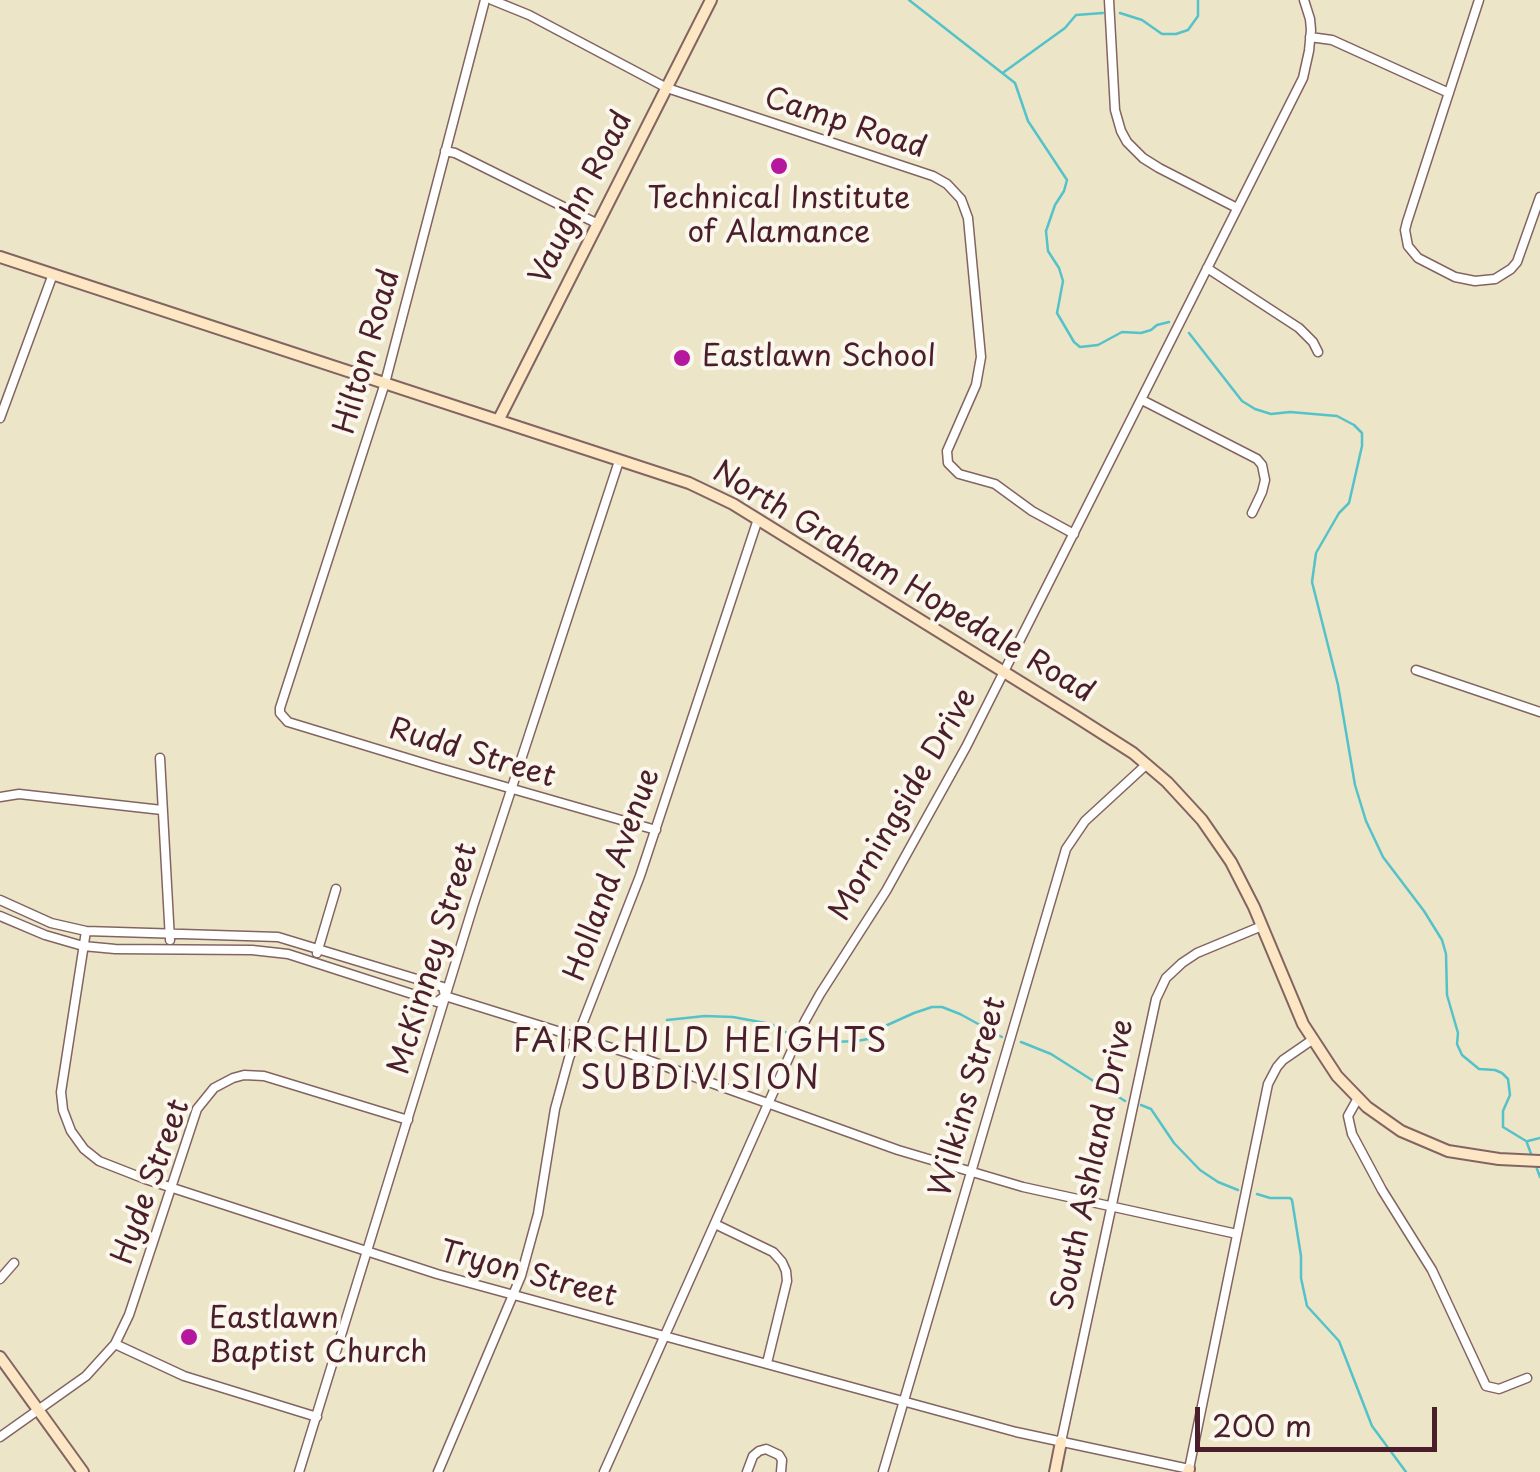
<!DOCTYPE html>
<html>
<head>
<meta charset="utf-8">
<style>
	body { margin:0 }
	#map { position:relative; width:1540px; height:1472px; overflow:hidden; background:#ede5c8; font-family:"Playpen Sans",sans-serif }
	canvas { display:block }
	.scale { position:absolute; left:1195px; top:1407px; width:242px; height:45px; box-sizing:border-box; border:5px solid #4a1f2b; border-top:0; padding-left:12px; font-size:30px; line-height:35px; white-space:nowrap; color:#4a1f2b; -webkit-text-stroke:8px #fbf7ec; paint-order:stroke }
</style>
</head>
<body>
<div id="map">
<canvas width="1540" height="1472"></canvas>
<div class="scale">200 m</div>
</div>
<script>
const ctx = document.querySelector('canvas').getContext('2d');
ctx.lineJoin = 'round';
const toPath = rows => new Path2D(rows.map(r => 'M' + r).join(''));
function strokePath(path, color, width, dash) { ctx.strokeStyle = color; ctx.lineWidth = width; ctx.lineCap = dash ? 'butt' : 'round'; ctx.setLineDash(dash || []); ctx.stroke(path); }
function drawText(font, color, halo, rows, align = 'center') {
  ctx.font = font + ' "Playpen Sans",sans-serif'; ctx.lineWidth = 8; ctx.setLineDash([]); ctx.textBaseline = 'middle'; ctx.strokeStyle = halo; ctx.fillStyle = color; for (const [text, x, y, turn = 0] of rows) {
    ctx.save(); ctx.translate(x, y); ctx.rotate((+turn || 0) * Math.PI / 180); ctx.textAlign = isNaN(turn) ? turn : align; if (halo) ctx.strokeText(text, 0, 0); ctx.fillText(text, 0, 0); ctx.restore();
  }
}
const stream = toPath([
	[909,0,1015,83,1028,121,1067,180,1064,191,1055,205,1046,231,1048,251,1059,268,1063,281,1057,313,1074,342,1080,347,1098,345,1122,332,1141,333,1151,330,1157,325,1169,322],
	[1120,13,1142,20,1162,34,1176,34,1188,30,1198,16,1198,0],
	[1004,72,1065,28,1076,15,1103,13],
	[1189,333,1242,401,1255,409,1271,414,1290,412,1337,416,1354,425,1362,433,1362,446,1349,503,1339,513,1316,553,1312,582,1338,685,1355,785,1366,821,1383,857,1424,911,1442,940,1446,954,1447,995,1458,1033,1457,1044,1462,1055,1479,1069,1495,1070,1502,1073,1508,1079,1510,1095,1503,1111,1503,1127,1526,1141],
	[667,1020,705,1016,733,1017,771,1024,789,1034],
	[1021,1042,1051,1054,1125,1101],
	[809,1043,857,1041,868,1039,883,1027,914,1013,932,1007,942,1007,960,1014,1002,1037],
	[1141,1105,1151,1109,1174,1143,1200,1170,1218,1182,1238,1190],
	[1528,1141,1540,1138],
	[1527,1143,1533,1159],
	[1536,1166,1540,1177],
	[1257,1194,1270,1198,1290,1198,1292,1200,1301,1256,1301,1278,1307,1306,1339,1341,1372,1426,1406,1472]
]);
const street = toPath([
	[485,0,385,383,280,708,280,713,288,722,436,767,656,830],
	[492,0,529,15,667,88,933,176,947,184,961,199,968,218,981,357,976,385,947,451,948,463,959,474,995,484,1032,511,1074,534],
	[1109,0,1115,110,1121,131,1127,142,1143,158,1159,168,1237,208],
	[1479,0,1407,222,1405,230,1408,246,1418,258,1455,277,1475,281,1495,279,1511,269,1517,262,1540,197],
	[1310,37,1332,40,1449,93],
	[445,151,455,153,598,224],
	[1207,268,1299,328,1313,342,1318,352],
	[1142,400,1257,459,1262,465,1265,480,1262,492,1252,513],
	[0,418,53,274],
	[1416,670,1540,712],
	[160,758,170,940],
	[0,797,19,794,162,810],
	[0,900,51,923,86,931,278,937,443,987,445,996],
	[0,916,45,935,83,946,115,949,252,950,288,954,437,1002,445,996,628,1053,898,1150,1023,1187,1237,1234],
	[86,931,61,1092,63,1110,71,1131,84,1149,99,1161,145,1179,437,1274,1016,1432,1189,1469,1268,1084,1277,1067,1283,1060,1312,1040],
	[317,953,336,889],
	[1358,1098,1348,1116,1352,1134,1382,1190,1432,1270,1486,1386,1499,1389,1527,1378],
	[715,1224,773,1252,782,1262,786,1271,787,1281,767,1363],
	[0,1279,14,1263],
	[115,1344,184,1376,317,1417],
	[0,1437,86,1376,115,1344,129,1315,197,1109,214,1088,233,1078,244,1075,264,1076,408,1120],
	[1061,1442,1156,999,1166,978,1182,963,1197,953,1262,926],
	[299,1472,474,903,619,461],
	[438,1472,521,1276,538,1214,555,1109,569,1058,640,876,758,519],
	[604,1472,805,1021,820,994,886,891,966,747,1303,78,1309,51,1311,30,1310,19,1304,0],
	[747,1472,753,1456,759,1451,766,1449,779,1455,782,1460,781,1472],
	[883,1472,1066,849,1085,821,1147,764]
]);
const secondary = toPath([
	[0,257,689,483,733,504,1075,716,1133,753,1167,782,1202,820,1231,862,1254,907,1303,1024,1337,1076,1367,1107,1401,1131,1448,1151,1499,1159,1540,1161],
	[499,419,711,0],
	[0,1357,83,1472],
	[1055,1472,1061,1442],
	[1188,1472,1189,1469]
]);
const markers = [
	[779,166,10,"#b5179e"],
	[682,358,10,"#b5179e"],
	[189,1337,10,"#b5179e"]
];
const streetNames = [
	["Camp Road",845,124,18],
	["Vaughn Road",582,198,-63],
	["Hilton Road",368,352,-74],
	["North Graham Hopedale Road",903,583,31],
	["Rudd Street",472,754,17],
	["Morningside Drive",904,805,-60],
	["Holland Avenue",613,875,-70],
	["McKinney Street",434,959,-73],
	["Wilkins Street",969,1097,-74],
	["South Ashland Drive",1094,1165,-78],
	["Hyde Street",152,1182,-70],
	["Tryon Street",528,1275,15]
];
const poiNames = [
	["Technical Institute",779,200,"center"],
	["of Alamance",779,234,"center"],
	["Eastlawn School",702,358],
	["Eastlawn",209,1320],
	["Baptist Church",209,1354]
];
const neighbourhoodNames = [
	["FAIRCHILD HEIGHTS",701,1043],
	["SUBDIVISION",701,1080]
];
strokePath(stream, '#54c2c9', 2.5);
strokePath(street, '#836462', 11);
strokePath(secondary, '#836462', 14);
strokePath(street, '#fff', 8);
strokePath(secondary, '#fce6c4', 10);
for (const [x, y, r, color] of markers) { const dot = new Path2D(); dot.arc(x, y, r, 0, 2 * Math.PI); ctx.fillStyle = color; ctx.fill(dot); strokePath(dot, '#fbf7ec', 4); }
drawText('30px', '#4a1f2b', '#fbf7ec', streetNames);
drawText('30px', '#4a1f2b', '#fbf7ec', poiNames, 'left');
ctx.letterSpacing = '2.5px';
drawText('32px', '#4a1f2b', '#fbf7ec', neighbourhoodNames);
ctx.letterSpacing = '0px';
</script>
</body>
</html>
